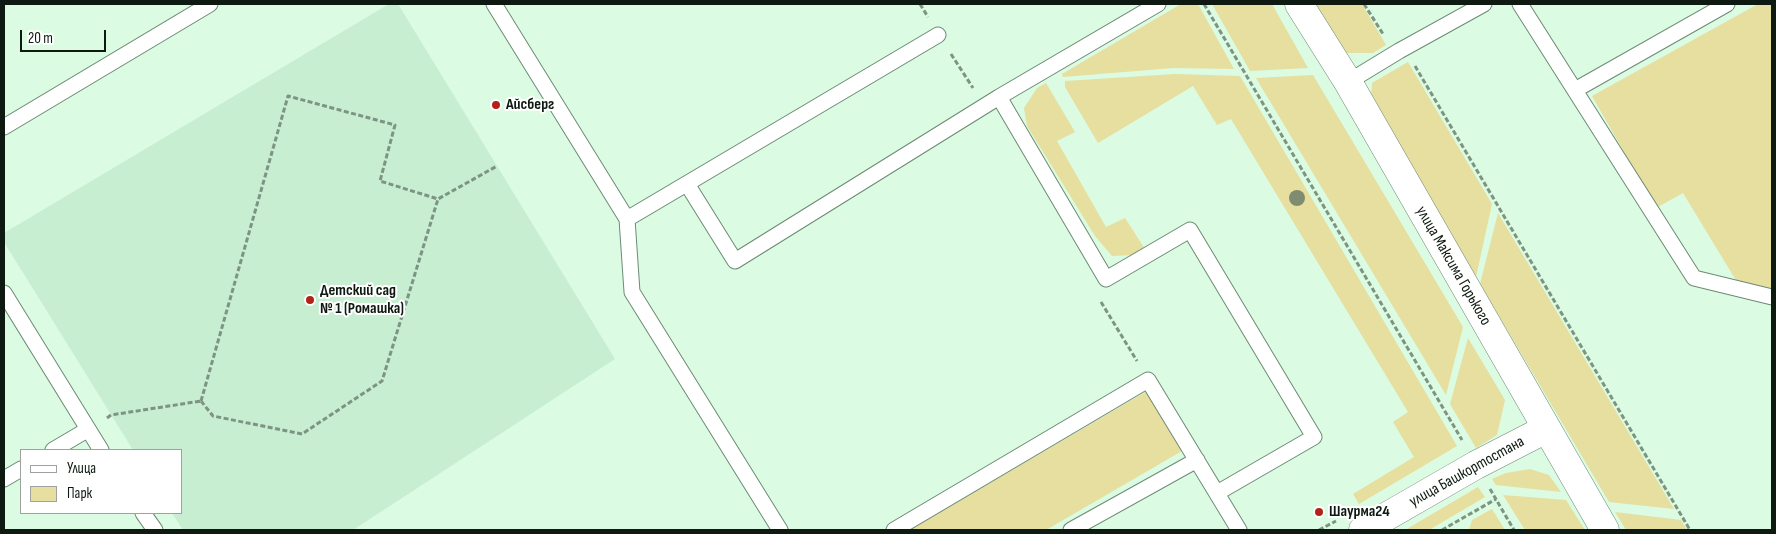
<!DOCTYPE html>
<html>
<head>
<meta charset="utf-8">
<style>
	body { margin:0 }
	#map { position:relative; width:1776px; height:534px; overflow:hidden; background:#dbfbe2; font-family:"Sofia Sans Condensed",sans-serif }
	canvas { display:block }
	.frame { position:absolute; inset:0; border:5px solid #0e1a11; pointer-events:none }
	.legend { position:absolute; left:20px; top:449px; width:162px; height:65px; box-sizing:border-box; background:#fff; border:1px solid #9fa3a0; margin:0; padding:6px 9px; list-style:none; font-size:15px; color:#0e1a11 }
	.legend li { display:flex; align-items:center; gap:10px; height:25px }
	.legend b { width:25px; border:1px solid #9fa3a0 }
	.scale { position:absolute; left:20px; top:30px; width:86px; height:22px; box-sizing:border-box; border:2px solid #0e1a11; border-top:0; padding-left:6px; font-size:15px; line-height:18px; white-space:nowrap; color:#0e1a11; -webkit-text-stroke:4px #fff; paint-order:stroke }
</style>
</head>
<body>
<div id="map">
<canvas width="1776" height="534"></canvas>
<div class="frame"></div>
<ul class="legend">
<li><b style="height:6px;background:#fff"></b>Улица</li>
<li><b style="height:14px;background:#e6df9f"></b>Парк</li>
</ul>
<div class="scale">20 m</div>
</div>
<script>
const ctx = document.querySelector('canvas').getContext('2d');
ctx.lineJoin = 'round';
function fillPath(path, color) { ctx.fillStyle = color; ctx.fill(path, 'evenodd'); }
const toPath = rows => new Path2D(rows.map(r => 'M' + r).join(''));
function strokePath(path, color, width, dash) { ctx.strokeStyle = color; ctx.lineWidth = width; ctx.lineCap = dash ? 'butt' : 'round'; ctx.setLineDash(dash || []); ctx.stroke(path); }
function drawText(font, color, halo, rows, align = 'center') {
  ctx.font = font + ' "Sofia Sans Condensed",sans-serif'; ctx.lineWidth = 4; ctx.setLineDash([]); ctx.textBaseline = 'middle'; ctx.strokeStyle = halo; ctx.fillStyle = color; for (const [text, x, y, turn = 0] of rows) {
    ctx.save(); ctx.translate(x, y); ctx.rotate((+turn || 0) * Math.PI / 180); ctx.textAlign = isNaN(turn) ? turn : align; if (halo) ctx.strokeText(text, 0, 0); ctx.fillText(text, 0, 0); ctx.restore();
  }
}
const built = toPath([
	[389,4,398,4,615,359,353,530,183,530,172,513,181,513,181,450,133,450,4,242,4,233]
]);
const green = toPath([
	[1181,4,1198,4,1234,69,1173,68,1063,77,1062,74],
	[1212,4,1272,4,1308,68,1250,71],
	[1314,4,1362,4,1386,45,1373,53,1343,53],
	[1758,4,1772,4,1772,291,1737,282,1683,193,1656,208,1592,96],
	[1408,62,1492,204,1476,277,1371,100,1372,83],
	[1175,74,1240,76,1457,446,1359,504,1353,494,1414,457,1393,422,1408,412,1231,119,1217,125,1193,86,1098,143,1065,87,1065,81],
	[1313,75,1463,327,1446,395,1256,78],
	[1046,83,1075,132,1057,141,1106,227,1125,218,1145,249,1134,255,1112,256,1095,236,1027,126,1024,108,1037,88],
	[1498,213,1674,509,1609,502,1480,284],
	[1468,338,1505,400,1497,435,1476,448,1450,404],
	[1147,391,1182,451,1046,530,910,530],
	[1530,469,1549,475,1561,492,1496,485,1492,479,1506,473],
	[1478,487,1485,497,1429,530,1405,530],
	[1503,495,1566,500,1585,530,1525,530],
	[1492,509,1505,530,1469,530,1472,520],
	[1615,512,1681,520,1687,530,1626,530]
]);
const path = toPath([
	[920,4,928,17],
	[1204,4,1462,440],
	[1364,4,1383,34],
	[951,54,973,88],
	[1415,66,1690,530],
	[1101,302,1137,361],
	[201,401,288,96,395,125,380,181,438,199,497,166],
	[201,401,213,416,302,434,382,381,438,199],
	[107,418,111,415,201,401],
	[1490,489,1514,530],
	[1319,530,1336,521],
	[1442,530,1496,499]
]);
const service = toPath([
	[494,4,627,219,938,35],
	[1520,4,1694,278,1772,297],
	[1348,82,1399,51,1484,4],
	[1575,90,1727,4],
	[999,97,1106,279,1190,230,1314,437,1217,493],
	[4,127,210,4],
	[687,184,735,261,999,97,1158,4],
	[627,219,632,292,780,530],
	[4,293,101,450],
	[53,450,87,430],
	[4,479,21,469],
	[143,513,155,530],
	[894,530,1148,380,1239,530],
	[1071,530,1197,460]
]);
const minor = toPath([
	[1363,530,1476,465,1546,429]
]);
const secondary = toPath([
	[1299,4,1348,82,1605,530]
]);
const trees = [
	[1297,198]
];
const markers = [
	[496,105,5,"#b12218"],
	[310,300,5,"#b12218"],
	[1319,512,5,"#b12218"]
];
const poiNames = [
	["Айсберг",506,105],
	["Детский сад",320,291],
	["№ 1 (Ромашка)",320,309],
	["Шаурма24",1329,512]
];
const streetNames = [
	["улица Максима Горького",1453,266,60],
	["улица Башкортостана",1467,472,-29]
];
fillPath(built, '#c7eed1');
fillPath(green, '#e6df9f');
strokePath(service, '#6d8a74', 17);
strokePath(minor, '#6d8a74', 29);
strokePath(secondary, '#6d8a74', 29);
strokePath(path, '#7d9482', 3, [5, 2.5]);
strokePath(service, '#fff', 15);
strokePath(minor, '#fff', 28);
strokePath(secondary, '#fff', 28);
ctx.fillStyle = '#808c70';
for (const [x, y] of trees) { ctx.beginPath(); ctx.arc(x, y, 8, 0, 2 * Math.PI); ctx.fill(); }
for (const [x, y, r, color] of markers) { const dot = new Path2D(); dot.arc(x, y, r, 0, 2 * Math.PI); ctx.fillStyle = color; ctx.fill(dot); strokePath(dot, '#fff', 2); }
drawText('bold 16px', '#0e1a11', '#fff', poiNames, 'left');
drawText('16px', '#0e1a11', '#fff', streetNames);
</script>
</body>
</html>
